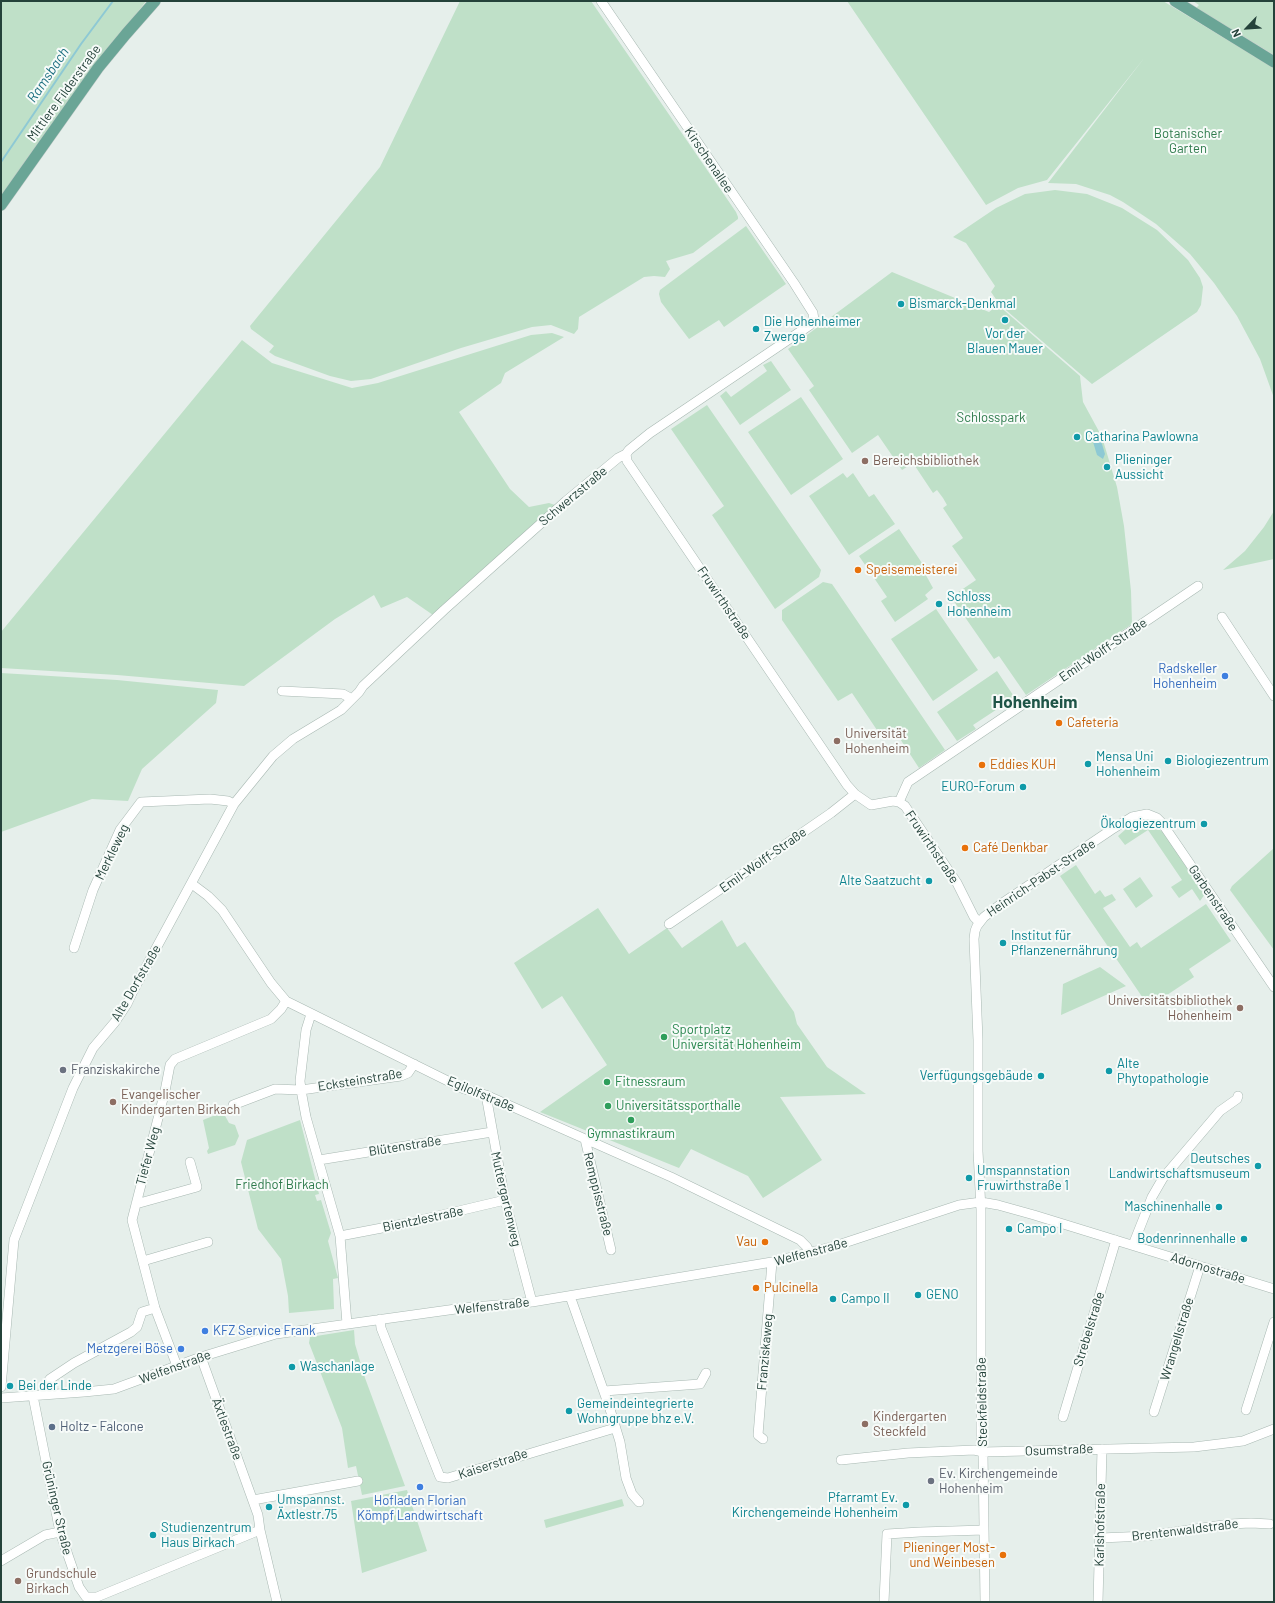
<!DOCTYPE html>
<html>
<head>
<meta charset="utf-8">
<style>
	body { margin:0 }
	#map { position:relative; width:1275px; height:1603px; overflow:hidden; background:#e6efeb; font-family:Barlow,sans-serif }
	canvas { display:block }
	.frame { position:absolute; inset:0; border:2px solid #24423a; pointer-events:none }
	.north { position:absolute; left:1227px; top:8px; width:40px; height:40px; -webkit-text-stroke:3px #f7fbf9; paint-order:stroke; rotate:245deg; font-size:11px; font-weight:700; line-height:16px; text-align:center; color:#24423a }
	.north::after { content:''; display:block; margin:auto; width:14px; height:18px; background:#24423a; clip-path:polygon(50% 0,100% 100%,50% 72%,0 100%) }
</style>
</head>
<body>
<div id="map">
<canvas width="1275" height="1603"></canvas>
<div class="frame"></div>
<div class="north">N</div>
</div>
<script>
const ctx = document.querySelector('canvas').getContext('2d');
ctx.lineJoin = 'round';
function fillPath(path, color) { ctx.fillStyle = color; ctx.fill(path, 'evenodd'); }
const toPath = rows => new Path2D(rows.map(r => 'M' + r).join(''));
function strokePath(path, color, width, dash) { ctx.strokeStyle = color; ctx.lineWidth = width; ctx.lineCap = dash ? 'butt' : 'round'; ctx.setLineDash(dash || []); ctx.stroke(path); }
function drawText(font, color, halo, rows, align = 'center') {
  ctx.font = font + ' Barlow,sans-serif'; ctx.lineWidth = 4; ctx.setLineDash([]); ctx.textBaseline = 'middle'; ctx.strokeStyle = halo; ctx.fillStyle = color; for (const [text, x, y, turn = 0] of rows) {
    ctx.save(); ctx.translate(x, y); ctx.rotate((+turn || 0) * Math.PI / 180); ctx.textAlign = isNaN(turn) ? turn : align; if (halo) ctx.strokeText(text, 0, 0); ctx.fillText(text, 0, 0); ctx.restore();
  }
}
const green = toPath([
	[1,1,146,1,1,196],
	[460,1,591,1,736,212,738,217,738,219,693,253,666,261,670,269,665,277,654,276,644,277,579,317,578,329,574,334,551,325,532,327,461,348,371,379,351,381,330,376,275,356,269,352,274,346,251,329,250,326,380,167],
	[847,1,1163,1,1274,68,1274,398,1260,359,1237,316,1214,283,1190,254,1156,224,1123,202,1110,195,1076,184,1048,183,1145,57,1047,180,1018,188,986,205],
	[1193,1,1274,1,1274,55,1196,8,1199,5],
	[1055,190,1087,194,1122,208,1157,230,1188,260,1200,278,1203,287,1201,305,1197,312,1092,384,1000,305,991,292,995,286,966,243,953,237,996,208,1025,194],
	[746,226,786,284,724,327,719,320,689,339,661,302,659,294,660,290],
	[892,272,989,312,998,305,1080,376,1083,402,1102,437,1117,487,1124,526,1131,591,1132,624,1026,695,999,656,994,659,951,597,976,580,952,546,963,538,943,508,947,505,943,498,937,490,933,493,913,463,902,470,878,435,852,453,809,390,814,386,788,349],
	[552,333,564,337,505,373,501,383,459,412,510,489,529,507,549,503,555,505,433,615,407,597,381,608,374,595,335,619,244,686,117,675,1,668,1,632,242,340,272,363,352,388,378,383,531,335],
	[771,361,791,390,740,425,720,396,726,391,731,397,767,371,763,365],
	[801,397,843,459,791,495,748,432],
	[707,405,821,570,819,577,775,609,712,515,724,506,671,429],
	[843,473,847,478,853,473,869,497,874,494,895,524,849,555,809,496],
	[1274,511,1274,559,1223,570,1245,551,1264,527],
	[899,529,924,566,922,568,933,588,925,595,928,599,895,622,881,601,887,597,859,556],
	[823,582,832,584,945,750,919,768,893,728,881,736,852,693,838,701,782,620,782,610],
	[936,609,978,670,933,701,891,639],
	[997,671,1017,701,1011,706,1008,702,973,725,976,729,957,741,937,712],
	[1,673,117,680,218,690,216,703,142,769,128,801,92,799,1,832],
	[1138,821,1145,821,1151,824,1163,832,1205,894,1200,901,1192,889,1179,898,1171,887,1182,880,1148,830,1125,845,1118,836,1133,823],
	[1274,848,1274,950,1230,890,1232,886],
	[1076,865,1095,894,1100,890,1105,897,1112,894,1116,900,1103,908,1130,947,1137,942,1141,948,1206,904,1231,941,1189,969,1194,977,1149,1007,1060,876],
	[1140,877,1153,896,1136,908,1123,889],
	[598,908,629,954,667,928,682,948,722,920,737,947,745,942,794,1012,797,1024,827,1067,866,1094,780,1097,822,1160,763,1198,748,1176,691,1149,679,1168,540,1112,607,1065,562,996,542,1009,514,963],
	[1100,967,1126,986,1061,1015,1063,984],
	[223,1112,229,1123,235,1125,239,1136,235,1145,208,1154,207,1151,209,1148,203,1120],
	[300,1120,319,1194,315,1195,317,1201,321,1200,331,1233,328,1241,338,1278,333,1279,334,1309,289,1313,288,1296,281,1259,258,1229,241,1162,247,1140],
	[354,1330,355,1344,365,1378,405,1486,362,1495,356,1466,348,1468,342,1428,309,1343,310,1337],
	[407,1490,427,1551,362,1573,351,1501],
	[622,1499,624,1506,546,1528,544,1520]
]);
const water = toPath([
	[1093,431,1097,433,1102,444,1105,454,1103,459,1097,455,1093,442]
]);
const stream = toPath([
	[1,162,81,44,113,1]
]);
const minor = toPath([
	[626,454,627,461,847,785,855,794,871,805,893,801,899,802,905,806,957,883,974,917,979,922],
	[1222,617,1274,696],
	[282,691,343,694,352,699],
	[899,802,908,782,1198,586],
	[192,884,208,896,222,910,271,983,286,1001,464,1089,486,1095,671,1177,800,1240,807,1247,810,1254],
	[669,924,747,871,831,813,855,794],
	[74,948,93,890,120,830,141,802,210,799,228,801,234,804],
	[311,1014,306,1030,300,1081,301,1090,306,1117,340,1236,347,1324],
	[486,1095,505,1200,532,1302],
	[233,1105,275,1089,301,1090,401,1076,408,1073,414,1064],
	[585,1139,611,1250],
	[319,1160,492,1132],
	[136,1204,197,1187,190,1162],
	[340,1236,408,1223,505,1200],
	[1133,1245,1152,1197,1163,1178,1220,1111,1237,1099,1238,1096],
	[143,1261,208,1242],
	[570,1296,609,1406,620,1442,626,1478,632,1494,639,1502],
	[380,1319,381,1328,440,1477,448,1478,615,1428],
	[201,1357,258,1515,260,1530,277,1602],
	[177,1366,155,1308,132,1220,165,1091,170,1065,175,1059,271,1019,281,1009,286,1001],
	[1,1387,14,1240,73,1088,93,1048,115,1022,127,1004,133,991,234,804,273,756,293,739,341,710,359,692,363,686,444,610,566,501,618,458,626,454,629,450,650,433,810,325,814,320,813,313,794,283,601,1],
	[604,1391,700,1384,706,1373],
	[43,1395,44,1387,50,1379,74,1363,131,1332,137,1327,142,1312,155,1308],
	[33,1396,60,1532,79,1587,86,1597,97,1597,260,1530],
	[1,1398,84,1392,114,1389,201,1357,276,1334,463,1308,532,1302,772,1262,835,1246,959,1205,981,1202,998,1205,1034,1215,1274,1289],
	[1246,1410,1274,1322],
	[1154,1412,1200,1266],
	[1063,1417,1116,1240],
	[763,1439,758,1435,772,1262],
	[841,1460,908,1453,974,1450,983,1452,1194,1447,1243,1441,1274,1429],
	[253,1500,358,1481],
	[1100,1538,1147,1536,1230,1524,1251,1523,1270,1524],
	[1,1561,45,1535,60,1532],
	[884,1602,887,1534,920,1532,984,1530],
	[985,1602,983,1452,981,1439,981,1210,978,1151,978,1040,974,939,975,931,977,926,984,917,1001,904,1111,830,1132,817,1147,814,1157,818,1162,823,1274,987],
	[1098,1602,1102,1449]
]);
const major = toPath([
	[1175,1,1274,62],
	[1,205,98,68,126,34,155,1]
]);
const markers = [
	[901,304,4,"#0f9aa8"],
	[1005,320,4,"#0f9aa8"],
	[756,329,4,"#0f9aa8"],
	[1077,437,4,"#0f9aa8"],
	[865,461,4,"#8d6e63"],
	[1107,467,4,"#0f9aa8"],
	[858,570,4,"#e8710a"],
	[939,604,4,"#0f9aa8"],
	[1225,676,4,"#3f7fe0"],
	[1059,723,4,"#e8710a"],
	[837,741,4,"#8d6e63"],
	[1168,761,4,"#0f9aa8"],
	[1088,764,4,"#0f9aa8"],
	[982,765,4,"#e8710a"],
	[1023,787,4,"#0f9aa8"],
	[1204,824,4,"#0f9aa8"],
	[965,848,4,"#e8710a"],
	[929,881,4,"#0f9aa8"],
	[1003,943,4,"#0f9aa8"],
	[1240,1008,4,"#8d6e63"],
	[664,1037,4,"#2e9e5b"],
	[63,1070,4,"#6b7280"],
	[1109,1071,4,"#0f9aa8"],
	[1041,1076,4,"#0f9aa8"],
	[607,1082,4,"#2e9e5b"],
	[113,1102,4,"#8d6e63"],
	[608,1106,4,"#2e9e5b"],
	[631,1120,4,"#2e9e5b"],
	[1258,1166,4,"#0f9aa8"],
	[969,1178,4,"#0f9aa8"],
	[1219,1207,4,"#0f9aa8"],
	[1009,1229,4,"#0f9aa8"],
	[1244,1239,4,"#0f9aa8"],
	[765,1242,4,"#e8710a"],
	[756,1288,4,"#e8710a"],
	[918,1295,4,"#0f9aa8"],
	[833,1299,4,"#0f9aa8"],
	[205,1331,4,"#3f7fe0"],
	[181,1349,4,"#3f7fe0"],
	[292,1367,4,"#0f9aa8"],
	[10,1386,4,"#0f9aa8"],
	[569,1411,4,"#0f9aa8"],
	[865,1424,4,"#8d6e63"],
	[52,1427,4,"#5c6f8a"],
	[931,1481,4,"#6b7280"],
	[420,1487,4,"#3f7fe0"],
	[906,1505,4,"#0f9aa8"],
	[269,1507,4,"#0f9aa8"],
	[153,1535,4,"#0f9aa8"],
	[1003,1555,4,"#e8710a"],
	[18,1581,4,"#8d6e63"]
];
const streetNames = [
	["Mittlere Filderstraße",64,93,-54],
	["Kirschenallee",709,160,56],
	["Schwerzstraße",573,496,-40],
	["Fruwirthstraße",724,603,56],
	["Emil-Wolff-Straße",1103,650,-34],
	["Fruwirthstraße",932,847,56],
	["Merkleweg",112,852,-64],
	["Emil-Wolff-Straße",763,860,-35],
	["Heinrich-Pabst-Straße",1041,878,-34],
	["Garbenstraße",1213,898,56],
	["Alte Dorfstraße",136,983,-60],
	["Ecksteinstraße",360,1080,-9],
	["Egilolfstraße",481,1094,23],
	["Blütenstraße",405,1146,-9],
	["Tiefer Weg",148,1156,-75],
	["Remppisstraße",598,1194,76],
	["Muttergartenweg",506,1199,77],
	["Bientzlestraße",423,1219,-12],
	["Welfenstraße",811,1252,-15],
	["Adornostraße",1208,1268,17],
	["Welfenstraße",492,1306,-6],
	["Strebelstraße",1089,1329,-73],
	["Wrangellstraße",1177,1339,-73],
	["Franziskaweg",765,1352,-85],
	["Welfenstraße",175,1367,-20],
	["Steckfeldstraße",982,1402,-91],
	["Äxtlestraße",227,1429,70],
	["Osumstraße",1059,1450,-2],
	["Kaiserstraße",493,1464,-18],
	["Grüninger Straße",57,1508,77],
	["Karlshofstraße",1100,1525,-89],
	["Brentenwaldstraße",1185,1530,-7]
];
const parkNames = [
	["Botanischer",1188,134],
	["Garten",1188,149],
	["Schlosspark",991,418],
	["Friedhof Birkach",282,1185]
];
const cultureNames = [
	["Bismarck-Denkmal",909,304],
	["Die Hohenheimer",764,322],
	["Zwerge",764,337],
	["Vor der",1005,334,"center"],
	["Blauen Mauer",1005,349,"center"],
	["Catharina Pawlowna",1085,437],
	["Plieninger",1115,460],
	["Aussicht",1115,475],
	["Schloss",947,597],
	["Hohenheim",947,612],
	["Mensa Uni",1096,757],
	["Hohenheim",1096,772],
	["Biologiezentrum",1176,761],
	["EURO-Forum",1015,787,"right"],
	["Ökologiezentrum",1196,824,"right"],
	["Alte Saatzucht",921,881,"right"],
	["Institut für",1011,936],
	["Pflanzenernährung",1011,951],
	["Alte",1117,1064],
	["Phytopathologie",1117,1079],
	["Verfügungsgebäude",1033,1076,"right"],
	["Deutsches",1250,1159,"right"],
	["Landwirtschaftsmuseum",1250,1174,"right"],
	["Umspannstation",977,1171],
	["Fruwirthstraße 1",977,1186],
	["Maschinenhalle",1211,1207,"right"],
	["Campo I",1017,1229],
	["Bodenrinnenhalle",1236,1239,"right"],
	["GENO",926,1295],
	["Campo II",841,1299],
	["Waschanlage",300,1367],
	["Bei der Linde",18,1386],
	["Gemeindeintegrierte",577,1404],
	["Wohngruppe bhz e.V.",577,1419],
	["Pfarramt Ev.",898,1498,"right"],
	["Kirchengemeinde Hohenheim",898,1513,"right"],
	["Umspannst.",277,1500],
	["Äxtlestr.75",277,1515],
	["Studienzentrum",161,1528],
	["Haus Birkach",161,1543]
];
const educationNames = [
	["Bereichsbibliothek",873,461],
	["Universität",845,734],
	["Hohenheim",845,749],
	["Universitätsbibliothek",1232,1001,"right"],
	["Hohenheim",1232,1016,"right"],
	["Evangelischer",121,1095],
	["Kindergarten Birkach",121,1110],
	["Kindergarten",873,1417],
	["Steckfeld",873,1432],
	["Grundschule",26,1574],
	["Birkach",26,1589]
];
const foodNames = [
	["Speisemeisterei",866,570],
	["Cafeteria",1067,723],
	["Eddies KUH",990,765],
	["Café Denkbar",973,848],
	["Vau",757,1242,"right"],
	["Pulcinella",764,1288],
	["Plieninger Most-",995,1548,"right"],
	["und Weinbesen",995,1563,"right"]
];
const shopNames = [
	["Radskeller",1217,669],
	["Hohenheim",1217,684],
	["KFZ Service Frank",213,1331,"left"],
	["Metzgerei Böse",173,1349],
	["Hofladen Florian",420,1501,"center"],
	["Kömpf Landwirtschaft",420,1516,"center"]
];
const leisureNames = [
	["Sportplatz",672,1030],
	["Universität Hohenheim",672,1045],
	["Fitnessraum",615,1082],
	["Universitätssporthalle",616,1106],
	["Gymnastikraum",631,1134,"center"]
];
const worshipNames = [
	["Franziskakirche",71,1070],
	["Ev. Kirchengemeinde",939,1474],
	["Hohenheim",939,1489]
];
const serviceNames = [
	["Holtz - Falcone",60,1427]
];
const waterNames = [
	["Ramsbach",48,75,-56]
];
const districtNames = [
	["Hohenheim",1035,702]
];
fillPath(green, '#bfe0c8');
fillPath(water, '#8ec9d4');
strokePath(stream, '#8ec9d4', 2);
strokePath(minor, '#a8b8b2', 10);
strokePath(major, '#c2cac8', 12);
strokePath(minor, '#fff', 9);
strokePath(major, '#6aa596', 11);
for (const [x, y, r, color] of markers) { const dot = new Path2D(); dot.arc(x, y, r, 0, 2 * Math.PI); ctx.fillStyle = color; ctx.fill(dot); strokePath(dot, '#f7fbf9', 1.5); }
drawText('13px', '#24423a', '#f7fbf9', streetNames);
drawText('13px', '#2d7a4b', '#f7fbf9', parkNames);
drawText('13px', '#0d838f', '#f7fbf9', cultureNames, 'left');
drawText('13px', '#785e54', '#f7fbf9', educationNames, 'left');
drawText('13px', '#c56008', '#f7fbf9', foodNames, 'left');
drawText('13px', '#366cbe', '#f7fbf9', shopNames, 'right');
drawText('13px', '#27864d', '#f7fbf9', leisureNames, 'left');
drawText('13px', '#5b616d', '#f7fbf9', worshipNames, 'left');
drawText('13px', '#4e5e75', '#f7fbf9', serviceNames, 'left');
drawText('italic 14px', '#1c6f80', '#f7fbf9', waterNames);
drawText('bold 17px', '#1f5548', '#f7fbf9', districtNames);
</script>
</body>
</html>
